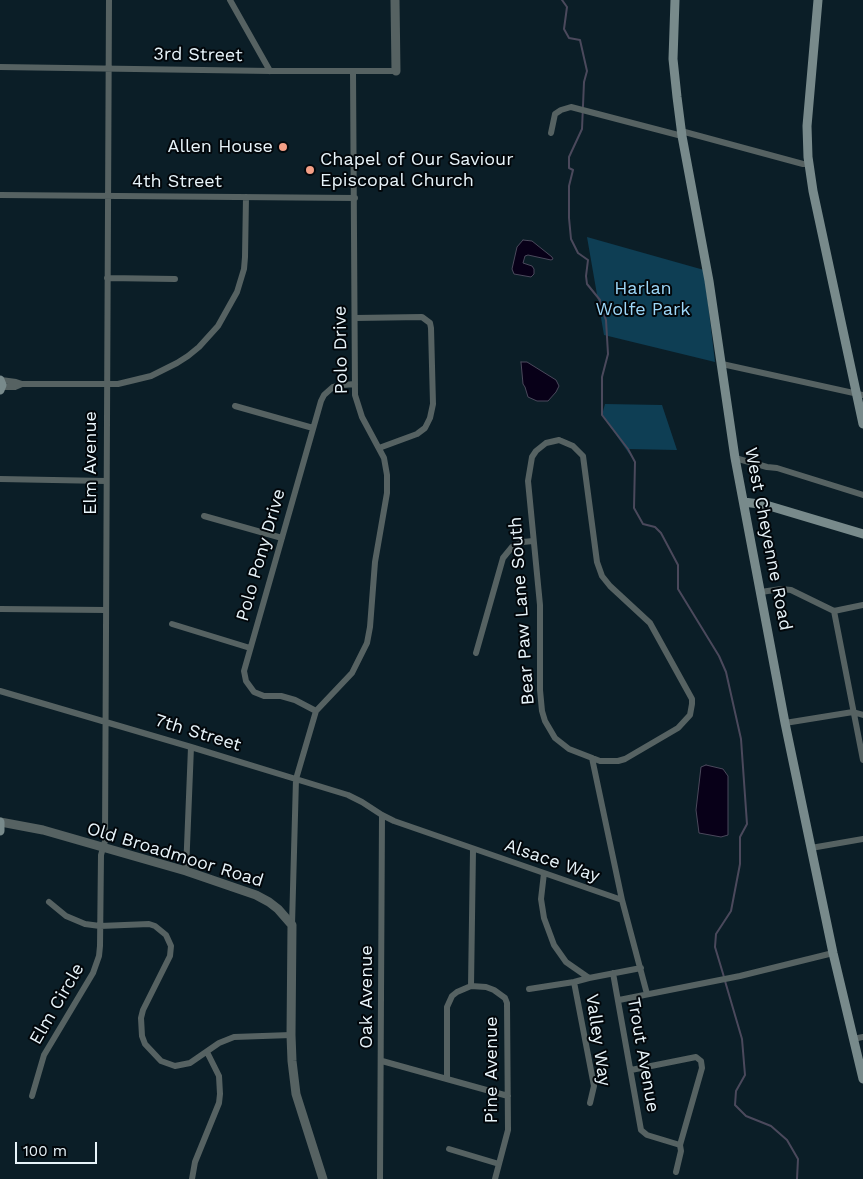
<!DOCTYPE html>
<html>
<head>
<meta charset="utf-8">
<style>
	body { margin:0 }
	#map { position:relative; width:863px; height:1179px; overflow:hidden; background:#0b1e27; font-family:"Work Sans",sans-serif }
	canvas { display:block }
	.scale { position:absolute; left:15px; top:1142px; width:82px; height:22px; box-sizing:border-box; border:2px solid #e8f4fa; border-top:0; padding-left:6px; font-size:15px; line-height:18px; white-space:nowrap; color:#e8f4fa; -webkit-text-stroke:4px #02070b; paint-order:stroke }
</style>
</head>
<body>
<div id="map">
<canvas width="863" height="1179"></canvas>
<div class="scale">100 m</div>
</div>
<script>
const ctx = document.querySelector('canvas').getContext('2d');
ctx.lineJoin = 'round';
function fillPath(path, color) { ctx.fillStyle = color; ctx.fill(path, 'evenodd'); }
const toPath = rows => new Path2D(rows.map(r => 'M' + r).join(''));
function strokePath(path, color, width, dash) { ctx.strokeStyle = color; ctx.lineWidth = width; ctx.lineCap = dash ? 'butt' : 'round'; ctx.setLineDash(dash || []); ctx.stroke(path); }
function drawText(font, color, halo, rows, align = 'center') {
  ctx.font = font + ' "Work Sans",sans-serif'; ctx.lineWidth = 4; ctx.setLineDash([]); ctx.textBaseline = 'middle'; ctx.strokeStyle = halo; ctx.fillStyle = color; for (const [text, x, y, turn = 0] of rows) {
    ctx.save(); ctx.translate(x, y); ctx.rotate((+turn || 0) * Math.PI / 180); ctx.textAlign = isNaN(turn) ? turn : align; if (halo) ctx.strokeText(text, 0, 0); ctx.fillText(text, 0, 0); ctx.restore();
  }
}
const green = toPath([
	[587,237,704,270,715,362,604,335],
	[605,404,662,405,677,450,628,449,635,462,602,415]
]);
const water = toPath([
	[523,240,532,241,552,257,553,259,551,260,528,255,525,256,523,263,532,266,534,269,534,274,531,277,514,274,512,269,517,247,523,240],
	[521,362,527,362,556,380,559,386,556,392,548,401,537,401,528,397,525,387,523,384,521,362],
	[706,765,723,769,728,776,728,835,721,837,699,833,696,810,701,767,706,765]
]);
const stream = toPath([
	[562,0,567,7,564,29,569,38,580,40,587,71,584,82,582,129,569,157,569,168,573,170,569,186,569,218,571,239,578,253,588,260,586,276,587,284,600,300,600,304,606,320,608,354,602,377,602,415,628,449,635,462,634,508,643,524,655,527,661,533,678,565,678,589,719,656,726,672,741,739,747,824,740,837,740,864,731,911,716,934,715,947,724,977],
	[725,981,742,1039,745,1075,736,1091,735,1105,746,1116,771,1126,787,1140,798,1159,797,1179]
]);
const minor = toPath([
	[230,0,270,71],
	[0,67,270,71,396,71],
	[681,131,803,164,809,164],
	[551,133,555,114,561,110,571,107,682,136],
	[0,195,355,198],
	[107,278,175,279],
	[355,318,422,317,430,323,431,328,433,404,430,418,425,428,417,434,379,448],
	[722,364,863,395],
	[1,380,16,382,22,384,118,384,151,376,177,363,188,356,199,347,218,326,237,292,244,269,245,257,246,197],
	[2,387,15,387,22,384],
	[235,406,313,428],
	[559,440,573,446,583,456,597,562,602,576,610,586,650,623,692,699,692,704,690,715,678,728,625,759,618,761,600,761,569,749,555,738,545,721,542,711,540,690,540,605,528,481,532,457,536,451,546,443,559,440],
	[735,458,767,467,777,468,863,495],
	[0,479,106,481],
	[204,516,282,538],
	[761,592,781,589,791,590,834,611,863,605],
	[0,609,106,610],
	[834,611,863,760],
	[172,624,250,648],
	[476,653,503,558,512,547,523,542,533,541],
	[0,691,191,747,348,795,362,802,382,815,394,821,622,900,647,994],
	[316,711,295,700,281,696,264,696,254,692,246,681,244,671,321,401,324,395,333,387,343,385,355,384],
	[785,723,853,712,863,715],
	[592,758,622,900],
	[811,848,863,839],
	[186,871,191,747],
	[544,873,541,899,544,918,554,945,566,962,589,978,641,968],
	[49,902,66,916,85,924,100,926,149,924,155,926,166,935,171,946,170,956,143,1010,141,1018,142,1036,145,1044,161,1061,175,1066,190,1063,219,1043,234,1037,291,1035],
	[292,925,296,779,316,711,352,673,367,643,370,627,375,562,387,493,387,475,384,458,362,417,355,395,353,71],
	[613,973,641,1130,647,1135,680,1145],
	[574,982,594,1086,590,1103],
	[471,986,486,987,494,990,505,998,507,1003,508,1130,495,1179],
	[529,989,574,982,589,978],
	[619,1000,740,976,833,953],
	[853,1039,863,1037],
	[382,1061,508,1096],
	[631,1070,696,1057,701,1061,702,1068,680,1145,681,1151,676,1172],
	[447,1079,447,1007,452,996,457,992,471,986,473,850],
	[32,1096,44,1055,93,973,99,956,100,946,101,855,105,841,109,0],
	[449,1149,499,1164],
	[192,1179,195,1162,219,1103,220,1094,219,1076,207,1052],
	[380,1179,382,815]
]);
const tertiary = toPath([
	[395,0,396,71],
	[0,822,43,830,186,871,256,895,269,902,278,909,292,925,291,1035,292,1061,296,1094,323,1179]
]);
const secondary = toPath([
	[675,0,673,59,677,97,682,136,709,281,735,458,785,723,833,953,863,1079],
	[818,0,807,126,808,157,813,191,863,424],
	[0,380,2,385,0,390],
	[744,502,766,505,863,534],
	[0,822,0,831]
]);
const markers = [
	[283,147,5,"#f39f86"],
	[310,170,5,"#f39f86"]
];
const streetNames = [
	["3rd Street",198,55,1],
	["4th Street",177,182],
	["Polo Drive",341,350,-91],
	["Elm Avenue",91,463,-90],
	["West Cheyenne Road",768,539,79],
	["Polo Pony Drive",261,555,-74],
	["Bear Paw Lane South",522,611,-94],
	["7th Street",198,733,17],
	["Old Broadmoor Road",175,855,17],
	["Alsace Way",552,861,19],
	["Oak Avenue",367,997,-90],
	["Elm Circle",57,1004,-60],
	["Valley Way",598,1040,82],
	["Trout Avenue",643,1055,80],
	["Pine Avenue",492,1070,-90]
];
const poiNames = [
	["Allen House",273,147],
	["Chapel of Our Saviour",320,160,"left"],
	["Episcopal Church",320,181,"left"]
];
const parkNames = [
	["Harlan",643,289],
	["Wolfe Park",643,310]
];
fillPath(green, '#0e3e54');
fillPath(water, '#080018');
strokePath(water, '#4b495c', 1);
strokePath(stream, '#4b495c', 2);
strokePath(minor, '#566262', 6);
strokePath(tertiary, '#566262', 9);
strokePath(secondary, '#788a8b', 9);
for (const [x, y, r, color] of markers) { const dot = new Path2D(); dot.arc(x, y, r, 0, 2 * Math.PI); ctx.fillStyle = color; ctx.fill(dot); strokePath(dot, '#02070b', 2); }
drawText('18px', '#e8f4fa', '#02070b', streetNames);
drawText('18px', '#e8f4fa', '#02070b', poiNames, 'right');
drawText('18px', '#9ed8f9', '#02070b', parkNames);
</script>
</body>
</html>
